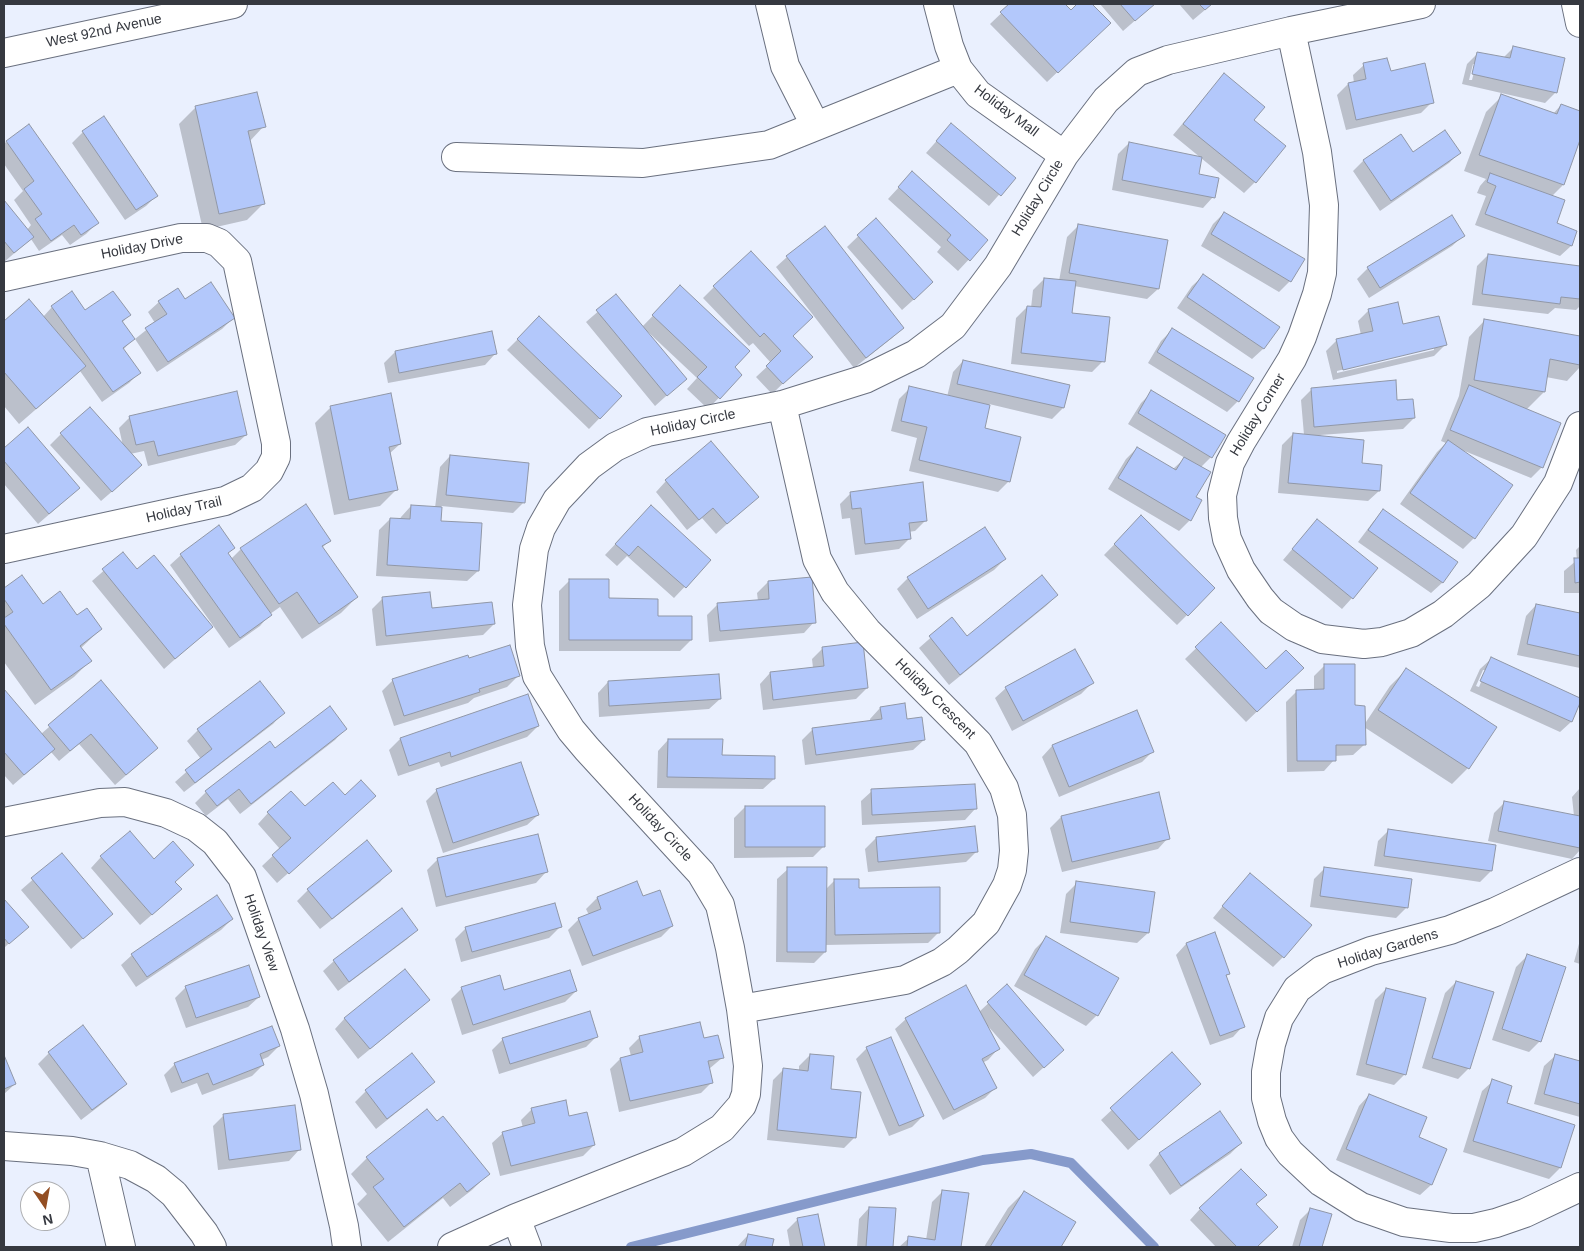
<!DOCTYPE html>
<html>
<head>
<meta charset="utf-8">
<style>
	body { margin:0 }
	#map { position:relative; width:1584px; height:1251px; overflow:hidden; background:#eaf0fe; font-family:Helvetica,sans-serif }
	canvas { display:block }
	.frame { position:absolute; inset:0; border:5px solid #363940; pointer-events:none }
	.north { position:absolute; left:20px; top:1181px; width:50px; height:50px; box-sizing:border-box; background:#fff; border:1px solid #afb0b3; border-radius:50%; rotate:168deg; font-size:14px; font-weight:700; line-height:20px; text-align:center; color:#363940 }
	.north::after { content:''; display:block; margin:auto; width:18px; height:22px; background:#934e23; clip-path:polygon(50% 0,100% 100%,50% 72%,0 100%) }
</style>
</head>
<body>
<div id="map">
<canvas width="1584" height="1251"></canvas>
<div class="frame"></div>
<div class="north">N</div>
</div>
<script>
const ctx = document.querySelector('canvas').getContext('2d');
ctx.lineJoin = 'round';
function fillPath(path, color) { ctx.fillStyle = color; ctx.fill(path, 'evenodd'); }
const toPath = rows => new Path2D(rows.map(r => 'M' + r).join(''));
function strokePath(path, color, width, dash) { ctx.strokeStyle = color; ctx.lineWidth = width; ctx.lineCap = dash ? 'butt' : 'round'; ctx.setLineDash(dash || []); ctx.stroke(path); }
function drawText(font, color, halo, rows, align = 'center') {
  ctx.font = font + ' Helvetica,sans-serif'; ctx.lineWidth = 4; ctx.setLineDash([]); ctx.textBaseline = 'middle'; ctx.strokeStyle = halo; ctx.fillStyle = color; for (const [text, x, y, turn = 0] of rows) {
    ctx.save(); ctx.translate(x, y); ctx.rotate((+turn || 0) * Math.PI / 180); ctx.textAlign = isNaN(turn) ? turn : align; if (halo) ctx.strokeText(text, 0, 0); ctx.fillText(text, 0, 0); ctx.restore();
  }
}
const shadow = toPath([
	[1011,4,1063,4,1071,12,1079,4,1090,4,1109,23,1047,82,990,24],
	[1100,4,1154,4,1123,31],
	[1179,4,1212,4,1193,20],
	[1513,48,1556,92,1545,103,1462,84,1467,64,1478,53,1503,58],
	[1473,64,1476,64,1472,80,1469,80],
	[1364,65,1390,73,1432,102,1421,113,1346,130,1337,95,1348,84,1354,83,1353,75],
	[1224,75,1253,120,1255,182,1244,193,1201,158,1197,175,1213,197,1203,208,1112,190,1118,154,1129,143,1201,158,1173,135,1214,86],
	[1502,96,1553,114,1561,105,1580,112,1580,136,1563,185,1551,197,1555,224,1571,246,1560,256,1475,225,1486,196,1477,193,1480,186,1486,179,1464,171,1486,112],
	[195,108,264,126,249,142,263,204,247,220,203,230,179,124],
	[103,117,157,195,146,206,125,220,72,143,83,132],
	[941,136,1014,178,989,206,926,153],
	[6,142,97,223,86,234,70,245,62,235,39,251,31,239,4,262,4,202,27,230,31,225,14,200,23,191,4,164,4,144],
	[1459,153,1449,163,1380,211,1353,171,1364,160,1413,154],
	[912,173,987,240,958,271,937,252,941,247,888,199],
	[1224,213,1290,281,1279,292,1201,246,1213,224],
	[876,219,921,293,902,310,847,247],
	[1078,226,1158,289,1147,299,1074,286,1071,315,1103,361,1092,372,1011,364,1016,318,1027,307,1031,308,1033,290,1044,279,1059,281,1067,237],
	[1463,236,1452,246,1369,298,1357,279,1368,268],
	[1488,255,1580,267,1580,306,1576,310,1555,308,1548,314,1472,305,1477,266],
	[787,257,903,328,892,338,854,368,776,267],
	[1203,276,1278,327,1263,349,1252,359,1177,308,1192,286],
	[714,287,791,336,800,367,772,394,756,377,771,363,753,343,749,346,703,298],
	[616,296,642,327,670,298,741,375,708,409,687,389,697,378,648,332,646,333,685,379,655,406,586,322],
	[29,301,43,317,52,307,85,312,129,315,122,323,133,339,123,350,139,373,129,383,102,402,80,371,19,424,4,406,4,323],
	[185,301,233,318,222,329,157,372,135,339,155,323,148,312,159,302],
	[1369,310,1403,326,1445,345,1434,356,1333,380,1326,351,1336,341,1361,335,1358,321],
	[1434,347,1434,350,1337,373,1337,371],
	[539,318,621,396,589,429,507,350],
	[1485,320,1580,337,1580,367,1567,381,1546,377,1544,392,1526,410,1542,467,1531,478,1462,450,1474,538,1463,549,1400,504,1437,452,1446,443,1441,441,1459,396,1469,337],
	[1172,330,1238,401,1227,412,1148,363,1161,341],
	[395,352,495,354,485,365,388,383,384,363],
	[963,361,1063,408,1052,419,989,404,983,429,1009,481,998,492,909,471,917,438,891,431,899,399,910,388,947,397,953,372],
	[1312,389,1396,402,1414,418,1403,429,1320,435,1379,491,1368,501,1278,493,1282,445,1293,434,1304,435,1301,400],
	[1152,392,1211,457,1200,468,1190,520,1179,531,1108,489,1126,459,1137,448,1173,469,1185,458,1128,424,1141,403],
	[331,407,400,444,389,454,396,490,380,506,334,515,315,423],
	[130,417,246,435,235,445,148,466,144,451,130,454,130,476,101,501,50,445,61,434,123,446,119,428],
	[28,429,68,498,38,524,4,484,4,450],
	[450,456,524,502,513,513,441,506,440,522,478,571,467,581,376,576,379,530,390,519,400,519,401,517,411,506,435,508,440,467],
	[666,481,757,497,716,534,702,518,687,530,656,492],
	[851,493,926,520,915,531,908,532,909,539,899,549,855,555,850,518,842,519,840,504],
	[651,506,710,560,674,598,627,556,617,566,605,555],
	[1383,511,1456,562,1442,583,1431,593,1358,542,1373,522],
	[1141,517,1214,588,1177,625,1104,555],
	[1317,520,1352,598,1342,609,1283,560],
	[330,540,322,548,357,597,341,613,302,639,280,607,270,614,260,626,229,648,170,565,181,555,234,548,227,554,231,559,241,549],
	[1580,546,1580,593,1564,593,1564,571,1577,560,1576,550],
	[123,554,137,571,211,627,164,669,92,581],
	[1005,559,994,570,917,619,897,589,908,578],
	[22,577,43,605,77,616,101,629,81,648,90,661,74,677,35,705,4,662,4,590],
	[570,580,608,600,657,617,691,640,680,651,559,651,559,591],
	[768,582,814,622,804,633,709,642,707,615,718,604,758,601,757,593],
	[1057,595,1046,606,949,685,919,648,952,619,966,637],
	[383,598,430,610,494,624,483,635,376,646,372,609],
	[1536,605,1580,615,1580,668,1517,655,1526,616],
	[1221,624,1266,671,1291,679,1246,722,1185,659],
	[823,648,867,688,856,699,763,710,760,684,770,673,813,668,812,659],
	[468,659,518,676,507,687,474,698,468,703,394,726,382,691,393,680],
	[1491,659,1580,699,1571,722,1560,732,1470,691,1480,669],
	[1483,670,1486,670,1479,687,1476,686],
	[1325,665,1364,725,1390,686,1406,670,1468,768,1452,784,1364,727,1364,745,1353,755,1334,756,1334,760,1324,771,1287,772,1286,702,1297,691,1314,691,1314,676],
	[101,682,157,748,115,785,79,744,59,761,51,752,13,785,4,775,4,691,41,734],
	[608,682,720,699,709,709,599,717,598,693],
	[1092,683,1081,694,1012,731,995,698,1006,688],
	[527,696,538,726,527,737,441,767,439,762,398,776,389,750,400,739],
	[880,708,906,721,924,740,913,750,805,765,802,740,813,729,870,721,870,719],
	[283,713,273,724,184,792,175,782,201,759,187,741,198,730],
	[345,729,335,740,240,814,228,799,206,816,195,803,206,792,275,750],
	[668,740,721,756,774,779,763,789,657,788,658,751],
	[1052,746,1153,751,1142,762,1059,797,1042,757],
	[1580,788,1580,850,1572,859,1488,841,1494,813,1505,802,1574,816,1572,797],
	[437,790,538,815,527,825,443,853,426,801],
	[872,791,975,809,965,820,862,825,861,801],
	[1158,793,1168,838,1158,849,1062,872,1050,828,1061,817],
	[345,797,363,807,277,883,262,866,280,849,258,824,268,813,305,808],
	[745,807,824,846,813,857,734,858,734,818],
	[1388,831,1491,871,1480,882,1374,866,1378,841],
	[876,838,977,851,966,862,868,872,865,849],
	[61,855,111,914,71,949,21,890],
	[101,857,154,860,193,865,174,883,169,900,140,925,91,868],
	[438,859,546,872,536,883,436,907,427,870],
	[1325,868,1407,907,1396,918,1310,907,1314,879],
	[788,869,825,890,834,881,858,889,939,932,928,943,825,945,825,952,814,963,776,962,777,879],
	[390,871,380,882,320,929,297,901,308,890],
	[637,883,643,898,672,926,661,937,582,966,568,930,579,919,589,915,586,909,597,898],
	[1077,883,1148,933,1137,943,1060,933,1066,894],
	[1239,886,1283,957,1273,967,1213,918],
	[4,901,27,926,4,948],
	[232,919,221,930,136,987,121,965,132,955],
	[560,927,549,938,461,962,455,939,466,928],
	[417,930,406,940,338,991,323,971,334,961],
	[1214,934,1229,973,1225,977,1243,1026,1233,1037,1210,1045,1176,955,1186,944],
	[1046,938,1118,978,1097,1015,1086,1026,1014,986,1035,949],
	[1580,940,1580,964,1574,962],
	[1527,956,1540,1041,1529,1052,1492,1040,1516,967],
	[1456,982,1469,1068,1458,1079,1422,1068,1445,993],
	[1007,986,1063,1050,1033,1077,987,1025,998,1049,988,1060,982,1063,995,1088,985,1098,943,1120,895,1029,906,1019,979,1012],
	[186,987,259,997,248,1007,186,1028,175,998],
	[462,988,504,992,576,991,565,1002,462,1035,451,999],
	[1386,989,1405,1074,1394,1085,1356,1075,1375,1000],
	[429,1000,418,1010,358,1059,335,1029,345,1018],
	[83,1027,126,1084,115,1094,81,1120,38,1064,49,1053],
	[597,1036,586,1047,499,1074,492,1050,503,1039],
	[640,1037,703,1039,722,1058,709,1069,712,1082,701,1093,619,1112,610,1069,620,1059,631,1056,629,1048],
	[279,1046,268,1057,261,1060,263,1065,252,1076,202,1095,197,1083,171,1093,164,1075,175,1064],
	[867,1048,923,1116,912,1127,889,1136,856,1059],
	[1172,1054,1189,1094,1128,1150,1101,1120],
	[412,1055,433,1081,422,1092,376,1129,355,1102,366,1091],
	[810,1055,855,1137,844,1148,767,1140,773,1080,784,1069,799,1071,799,1066],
	[1555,1056,1580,1062,1580,1117,1534,1104,1544,1066],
	[4,1058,15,1084,4,1094],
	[1493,1081,1505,1104,1573,1126,1560,1168,1549,1179,1463,1152,1482,1091],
	[1369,1095,1417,1137,1446,1150,1431,1185,1420,1195,1336,1160,1359,1106],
	[532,1109,569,1118,594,1145,583,1156,500,1176,492,1143,503,1133,523,1128,521,1120],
	[1219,1112,1241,1143,1230,1154,1170,1195,1149,1165,1159,1154],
	[224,1115,299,1150,289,1161,218,1170,213,1126],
	[437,1122,488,1174,472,1190,450,1207,443,1198,388,1242,357,1204,367,1194,351,1174,367,1158],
	[943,1191,967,1194,960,1247,899,1247,909,1238,926,1240,932,1202],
	[1024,1192,1075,1223,1060,1247,984,1247,1008,1208],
	[1255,1205,1276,1227,1255,1247,1216,1247,1190,1220,1200,1209],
	[869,1208,894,1210,892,1247,857,1247,859,1219],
	[1311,1209,1330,1214,1321,1247,1292,1247,1300,1220],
	[817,1215,823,1247,790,1247,787,1230,798,1219],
	[748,1235,772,1240,771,1247,737,1247]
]);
const stream = toPath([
	[631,1247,983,1160,1031,1154,1071,1163,1154,1247]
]);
const building = toPath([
	[1009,4,1065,4,1071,10,1077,4,1092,4,1111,23,1058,73,1000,12,1009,4],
	[1120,4,1155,4,1135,21,1120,4],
	[1199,4,1212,4,1205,10,1199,4],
	[1513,46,1565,58,1557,93,1472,74,1477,52,1510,58,1513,46],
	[1387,58,1391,71,1425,63,1434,103,1356,120,1348,83,1366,79,1363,63,1387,58],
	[1224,73,1265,107,1254,120,1286,146,1256,183,1183,124,1224,73],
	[257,92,266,127,248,131,265,204,219,214,195,106,257,92],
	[1501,94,1557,114,1561,104,1580,111,1580,140,1564,185,1479,155,1501,94],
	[104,116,158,196,136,210,82,131,104,116],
	[951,123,1016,178,1001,196,936,141,951,123],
	[29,124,99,223,81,235,74,225,51,241,35,219,42,214,24,189,34,181,6,141,29,124],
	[1445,130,1461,153,1391,201,1363,160,1401,134,1413,152,1445,130],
	[1129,142,1202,157,1199,174,1219,178,1215,198,1122,180,1129,142],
	[912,171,988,240,970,261,947,240,951,235,898,187,912,171],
	[1490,173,1565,200,1557,223,1577,231,1572,246,1485,214,1496,186,1487,182,1490,173],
	[4,200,34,237,14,253,4,241,4,200],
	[1224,212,1305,259,1291,282,1211,234,1224,212],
	[1452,215,1465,236,1380,288,1367,267,1452,215],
	[876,218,933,282,914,300,857,235,876,218],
	[1078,224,1168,240,1159,289,1069,273,1078,224],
	[825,226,904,328,866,358,786,256,825,226],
	[751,251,813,317,793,336,813,357,783,384,766,366,781,351,764,333,760,337,713,286,751,251],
	[1488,254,1580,266,1580,299,1561,297,1560,304,1482,294,1488,254],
	[1203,274,1280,327,1264,349,1187,297,1203,274],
	[1044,278,1076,281,1072,313,1110,317,1105,362,1021,353,1027,306,1041,307,1044,278],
	[211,282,235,318,168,362,145,328,167,314,158,301,178,288,185,299,211,282],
	[680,285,750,351,735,367,742,375,720,399,697,377,707,367,652,315,680,285],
	[72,291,85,310,113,291,131,315,122,321,135,339,123,348,141,373,113,392,51,306,72,291],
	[616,294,687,379,667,396,596,310,616,294],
	[29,299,86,366,36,409,4,372,4,321,29,299],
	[1398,302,1403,324,1439,316,1447,345,1343,370,1336,339,1373,331,1368,309,1398,302],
	[539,316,622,396,600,419,517,339,539,316],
	[1484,319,1580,336,1580,365,1550,359,1545,392,1474,380,1484,319],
	[1172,328,1254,378,1239,402,1157,352,1172,328],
	[492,331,497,354,399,373,395,351,492,331],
	[963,360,1070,385,1064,408,957,384,963,360],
	[1396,380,1397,400,1413,399,1415,418,1314,427,1311,388,1396,380],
	[1469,385,1561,423,1543,468,1450,430,1469,385],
	[909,386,990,405,985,428,1021,437,1010,482,919,460,927,427,901,421,909,386],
	[1151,390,1226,435,1212,458,1138,413,1151,390],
	[237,391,247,435,158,456,154,441,136,445,129,416,237,391],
	[391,393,401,444,389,447,398,490,349,500,330,406,391,393],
	[90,407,142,465,112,492,60,433,90,407],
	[28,427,80,488,49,514,4,461,4,448,28,427],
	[1293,433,1364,440,1362,463,1382,465,1380,491,1288,483,1293,433],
	[1448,440,1513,485,1475,539,1410,493,1448,440],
	[711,441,759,497,727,524,713,508,699,520,665,480,711,441],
	[1137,447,1176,470,1184,457,1211,472,1196,497,1202,500,1191,521,1118,478,1137,447],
	[450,455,529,463,525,503,446,495,450,455],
	[923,482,927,521,909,523,911,539,865,544,861,508,852,509,850,492,923,482],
	[306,504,331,541,322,546,358,597,319,624,297,592,279,604,240,548,306,504],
	[411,505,442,507,441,521,482,523,479,571,387,565,390,518,410,519,411,505],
	[651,505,711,560,686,588,638,546,629,556,615,544,651,505],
	[1383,509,1458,562,1443,583,1368,530,1383,509],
	[1141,515,1215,588,1188,616,1114,544,1141,515],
	[1317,519,1378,568,1353,599,1292,549,1317,519],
	[219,525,235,548,228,553,272,615,240,638,180,554,219,525],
	[985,527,1006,559,928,609,907,577,985,527],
	[123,552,137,569,154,555,213,627,175,659,102,569,123,552],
	[1574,558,1580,558,1580,582,1575,583,1574,558],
	[22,575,43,604,60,591,77,615,87,608,102,629,80,646,92,661,51,690,4,624,4,618,13,612,4,599,4,588,22,575],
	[1042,575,1058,595,960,675,929,636,952,617,967,636,1042,575],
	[812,577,816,623,720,631,717,603,769,599,768,581,812,577],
	[569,579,609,579,609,598,658,599,658,616,692,616,692,640,569,640,569,579],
	[430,592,432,608,492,602,495,624,386,636,382,597,430,592],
	[1536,604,1580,613,1580,656,1527,644,1536,604],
	[1221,622,1266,669,1286,650,1304,668,1257,712,1195,647,1221,622],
	[863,642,868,688,773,700,770,672,824,666,822,647,863,642],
	[510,645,520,676,479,689,480,692,404,716,392,679,468,655,469,658,510,645],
	[1075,649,1094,683,1023,721,1005,687,1075,649],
	[1491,657,1580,698,1580,703,1572,722,1480,681,1491,657],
	[1324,664,1355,664,1355,705,1365,706,1366,745,1336,745,1336,761,1297,761,1296,690,1324,689,1324,664],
	[1406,668,1497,727,1469,769,1378,710,1406,668],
	[719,674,721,699,609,706,608,681,719,674],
	[101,680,158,748,126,775,91,734,70,751,48,725,101,680],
	[260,681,285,713,195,783,185,770,212,749,197,729,260,681],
	[4,689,55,749,24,775,4,752,4,689],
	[528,694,539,726,451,757,450,752,409,766,400,738,528,694],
	[905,703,907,719,922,717,925,740,816,755,812,728,882,719,880,707,905,703],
	[330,706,347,729,251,804,239,789,217,806,205,791,270,741,275,748,330,706],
	[1137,710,1154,752,1069,787,1052,745,1137,710],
	[668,739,723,739,722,755,775,756,775,779,667,777,668,739],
	[521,762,539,815,453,843,436,789,521,762],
	[361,780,376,796,289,874,272,855,291,838,267,812,291,791,305,806,333,782,345,795,361,780],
	[975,784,977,809,872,815,871,789,975,784],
	[1159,792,1170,839,1072,862,1061,816,1159,792],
	[1504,801,1580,816,1580,848,1498,831,1504,801],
	[745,806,825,806,825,847,745,847,745,806],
	[975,826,978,852,878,862,876,837,975,826],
	[1388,829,1496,845,1492,871,1384,856,1388,829],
	[130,831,154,859,173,841,194,865,175,882,182,889,152,915,100,856,130,831],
	[538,834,548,872,446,897,437,858,538,834],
	[367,840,392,871,332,919,307,889,367,840],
	[62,853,113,914,83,939,31,878,62,853],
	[787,867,827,867,826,952,787,952,787,867],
	[1324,867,1412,879,1408,908,1320,896,1324,867],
	[1250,873,1312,925,1284,958,1222,906,1250,873],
	[834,879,859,879,859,888,940,887,940,933,835,935,834,879],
	[637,881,643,896,660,890,673,926,593,956,578,918,601,909,597,897,637,881],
	[1076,881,1155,892,1149,933,1070,922,1076,881],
	[217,895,233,919,147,977,131,954,217,895],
	[4,899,29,927,9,944,4,938,4,899],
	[555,903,562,927,472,952,465,927,555,903],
	[402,908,418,930,349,982,333,960,402,908],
	[1215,932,1230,974,1226,975,1245,1027,1220,1036,1186,943,1215,932],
	[1046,936,1119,978,1098,1016,1024,975,1046,936],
	[1527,954,1566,967,1541,1042,1502,1029,1527,954],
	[249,965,260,997,196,1018,185,986,249,965],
	[405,969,430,1000,370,1049,344,1018,405,969],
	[570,970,577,991,473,1025,461,987,500,975,504,990,570,970],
	[1456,981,1494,992,1470,1069,1432,1058,1456,981],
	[1007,984,1064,1050,1044,1068,987,1002,1007,984],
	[966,985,1000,1049,982,1059,997,1088,954,1110,905,1018,966,985],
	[1386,988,1426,998,1406,1075,1366,1064,1386,988],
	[590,1011,598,1037,510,1064,502,1038,590,1011],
	[700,1022,704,1038,718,1035,724,1058,708,1061,713,1083,630,1101,620,1058,643,1052,639,1036,700,1022],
	[83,1025,127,1084,92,1110,48,1052,83,1025],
	[272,1026,280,1046,260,1054,264,1065,213,1085,208,1073,182,1083,174,1063,272,1026],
	[891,1037,924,1116,899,1126,866,1047,891,1037],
	[1172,1052,1201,1084,1139,1140,1110,1108,1172,1052],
	[412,1053,435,1082,387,1119,365,1090,412,1053],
	[810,1054,834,1056,831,1089,861,1092,856,1138,777,1130,783,1068,808,1071,810,1054],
	[1555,1054,1580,1061,1580,1104,1544,1094,1555,1054],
	[4,1055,16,1084,4,1089,4,1055],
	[1492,1079,1512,1086,1507,1103,1575,1125,1561,1168,1473,1141,1492,1079],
	[1369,1094,1427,1117,1419,1137,1447,1149,1432,1185,1346,1149,1369,1094],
	[566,1100,569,1116,587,1112,595,1145,511,1166,502,1132,535,1123,531,1108,566,1100],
	[295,1105,301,1150,229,1160,223,1114,295,1105],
	[427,1109,437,1121,443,1116,490,1174,467,1192,460,1183,404,1227,373,1187,384,1179,366,1157,427,1109],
	[1220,1111,1242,1143,1181,1186,1159,1153,1220,1111],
	[1241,1169,1267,1195,1256,1204,1278,1227,1257,1247,1237,1247,1199,1208,1241,1169],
	[942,1190,969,1193,961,1247,907,1247,908,1236,935,1240,942,1190],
	[1024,1191,1076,1222,1061,1247,990,1247,1024,1191],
	[869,1207,896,1208,893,1247,866,1247,869,1207],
	[1310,1208,1332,1214,1322,1247,1299,1247,1310,1208],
	[818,1214,825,1247,803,1247,797,1218,818,1214],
	[748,1234,774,1239,772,1247,745,1247,748,1234]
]);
const minor = toPath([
	[770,4,785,66,815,125],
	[938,4,949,46,958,69,978,94,1064,155],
	[1576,4,1580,23],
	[1291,31,1317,152,1324,205,1322,273,1317,294,1302,337,1292,359,1241,442,1230,463,1222,495,1223,518,1227,539,1241,570,1260,598,1271,611,1294,627,1322,639,1364,644,1382,642,1411,633,1443,614,1479,585,1524,536,1558,483,1580,426],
	[456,157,643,163,769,145,958,69],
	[4,277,181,238,207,238,219,243,237,261,276,443,276,457,269,471,252,488,225,501,4,549],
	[4,822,100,803,125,802,166,813,196,827,215,842,242,877,295,1029,314,1094,344,1226,347,1247],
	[1580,872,1495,912,1450,930,1371,951,1322,970,1297,989,1279,1018,1271,1044,1266,1072,1266,1098,1272,1121,1279,1138,1290,1153,1321,1182,1361,1207,1404,1222,1451,1228,1474,1228,1496,1223,1525,1213,1580,1187],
	[741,1009,905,980,942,962,958,950,986,923,1007,885,1012,870,1014,851,1012,815,1004,788,978,743,867,631,835,592,817,559,782,405],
	[4,1146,72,1151,100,1156,130,1165,156,1179,174,1194,204,1233,212,1247],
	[100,1156,121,1247],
	[516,1218,527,1247],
	[452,1247,516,1218,683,1152,722,1128,742,1105,746,1094,748,1066,741,1009,730,948,720,905,701,873,587,749,571,730,537,676,530,646,527,605,534,549,541,528,557,500,589,466,615,447,647,432,782,405,865,379,916,354,953,326,998,266,1064,155,1106,100,1137,72,1168,60,1291,31,1421,4]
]);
const major = toPath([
	[4,53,233,4]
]);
const streetNames = [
	["West 92nd Avenue",104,31,-12],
	["Holiday Mall",1006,111,37],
	["Holiday Circle",1038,198,-59],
	["Holiday Drive",142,247,-11],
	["Holiday Corner",1258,415,-59],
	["Holiday Circle",693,423,-12],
	["Holiday Trail",184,510,-13],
	["Holiday Crescent",935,699,45],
	["Holiday Circle",660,828,47],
	["Holiday View",261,933,71],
	["Holiday Gardens",1388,949,-17]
];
fillPath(shadow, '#0003');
strokePath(stream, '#869acb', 10);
fillPath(building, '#b3c8fb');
strokePath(building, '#9097a7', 1);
strokePath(minor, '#6a707f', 30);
strokePath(major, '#6a707f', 30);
strokePath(minor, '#fff', 28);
strokePath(major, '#fff', 28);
drawText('14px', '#363940', '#fff', streetNames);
</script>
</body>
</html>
